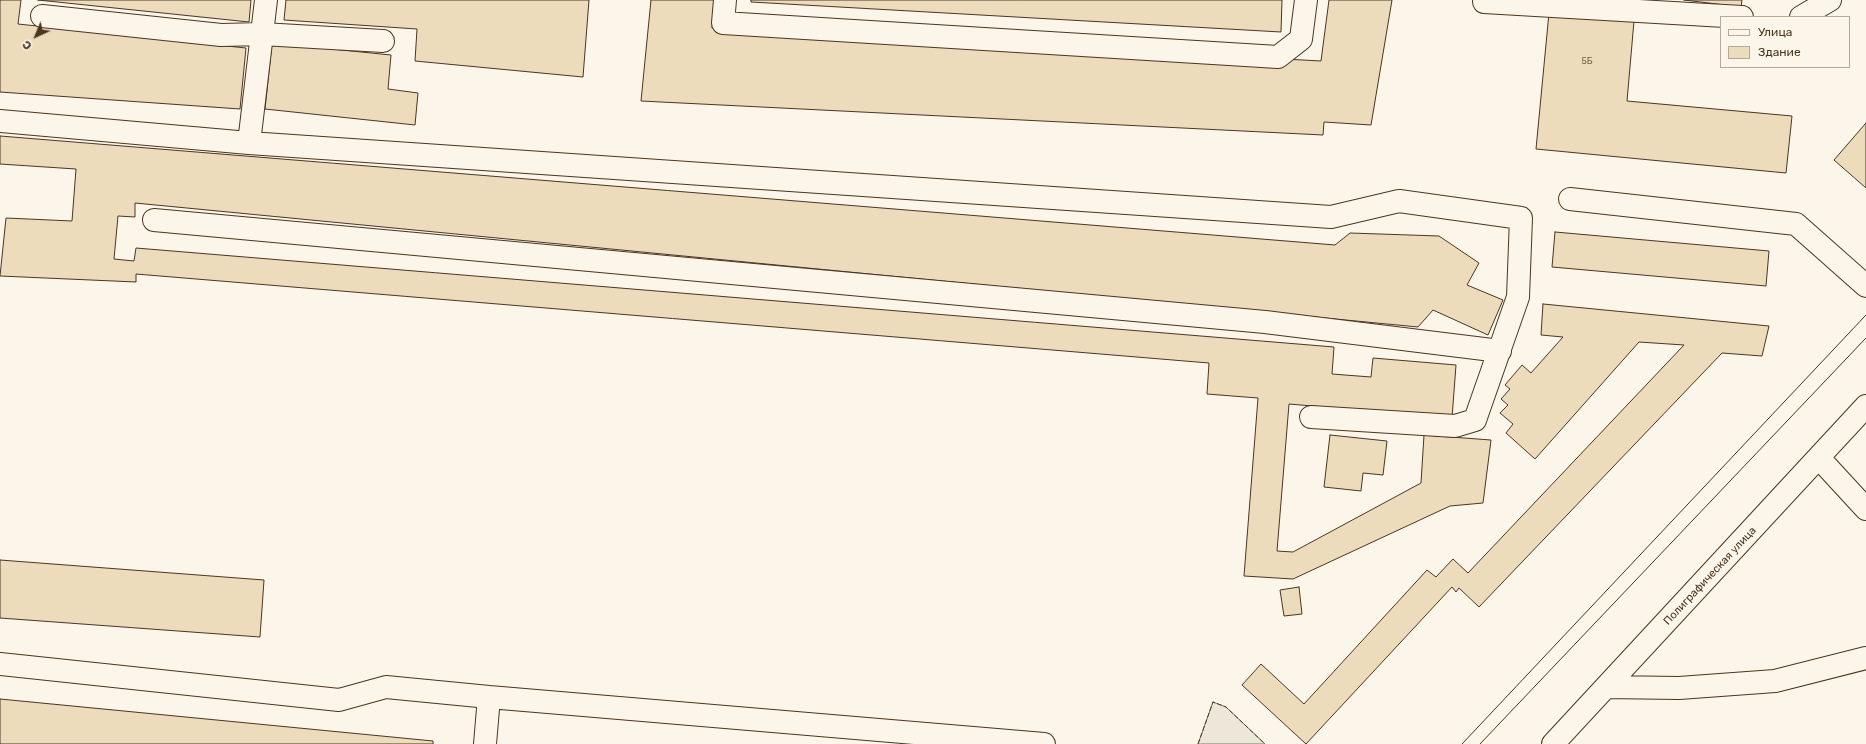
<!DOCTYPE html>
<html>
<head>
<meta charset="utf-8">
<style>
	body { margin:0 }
	#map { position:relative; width:1866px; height:744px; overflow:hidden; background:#fbf6e9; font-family:Rubik,sans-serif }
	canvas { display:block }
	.legend { position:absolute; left:1720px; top:16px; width:130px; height:52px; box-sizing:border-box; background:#fbf6e9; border:1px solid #b4a999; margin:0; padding:5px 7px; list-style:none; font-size:12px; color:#4a3520 }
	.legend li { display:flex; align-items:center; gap:8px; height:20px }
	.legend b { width:20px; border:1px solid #b4a999 }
	.north { position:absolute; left:16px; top:16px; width:40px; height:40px; -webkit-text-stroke:3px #fbf6e9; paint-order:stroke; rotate:224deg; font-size:11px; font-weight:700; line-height:16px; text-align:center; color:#4a3520 }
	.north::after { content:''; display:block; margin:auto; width:14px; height:18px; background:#4a3520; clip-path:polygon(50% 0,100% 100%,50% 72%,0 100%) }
</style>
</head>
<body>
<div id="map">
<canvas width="1866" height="744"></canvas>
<ul class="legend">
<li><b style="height:5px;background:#fbf6e9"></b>Улица</li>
<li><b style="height:11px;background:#ecdcbc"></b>Здание</li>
</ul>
<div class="north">С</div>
</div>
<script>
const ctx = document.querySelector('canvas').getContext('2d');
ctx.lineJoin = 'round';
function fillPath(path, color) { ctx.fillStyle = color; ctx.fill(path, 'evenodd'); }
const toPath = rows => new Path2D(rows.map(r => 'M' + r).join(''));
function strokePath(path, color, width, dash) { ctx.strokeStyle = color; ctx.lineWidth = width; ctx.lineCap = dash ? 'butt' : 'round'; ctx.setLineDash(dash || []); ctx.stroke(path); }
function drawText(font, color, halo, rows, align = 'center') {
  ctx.font = font + ' Rubik,sans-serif'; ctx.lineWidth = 3; ctx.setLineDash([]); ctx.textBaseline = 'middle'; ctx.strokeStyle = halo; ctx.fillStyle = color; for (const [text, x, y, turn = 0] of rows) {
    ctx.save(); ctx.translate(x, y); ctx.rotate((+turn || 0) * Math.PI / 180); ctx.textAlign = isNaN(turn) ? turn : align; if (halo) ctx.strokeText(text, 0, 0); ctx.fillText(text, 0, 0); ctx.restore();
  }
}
const parking = toPath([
	[1213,702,1226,707,1265,744,1198,744,1213,702]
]);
const building = toPath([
	[0,0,21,0,18,24,246,48,240,109,0,92,0,0],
	[38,0,251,0,249,22,38,0],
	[286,0,589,0,583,77,415,61,417,29,284,20,286,0],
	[651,0,714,0,712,28,1321,61,1329,0,1392,0,1371,125,1324,122,1323,135,641,101,651,0],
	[751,0,1282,0,1281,32,751,2,751,0],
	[1684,0,1742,0,1741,7,1684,0],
	[1549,13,1634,21,1627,101,1792,116,1786,173,1536,149,1549,13],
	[272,43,391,55,388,89,418,93,415,125,265,109,272,43],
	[1866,123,1866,188,1834,160,1866,123],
	[0,136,1335,245,1350,233,1439,236,1479,263,1467,285,1503,300,1488,335,1433,310,1418,327,135,203,135,217,118,216,114,259,134,261,136,248,1334,347,1332,374,1371,377,1373,358,1456,365,1452,418,1289,404,1277,551,1293,552,1421,483,1424,435,1491,440,1483,503,1450,506,1293,579,1244,576,1258,398,1207,394,1209,363,136,274,136,282,0,276,6,218,72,221,76,169,0,164,0,136],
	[1555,232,1769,251,1766,286,1552,267,1555,232],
	[1543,304,1769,326,1762,356,1722,353,1479,607,1459,588,1456,592,1452,587,1306,744,1242,685,1261,664,1304,704,1427,570,1436,577,1453,559,1468,573,1684,345,1639,342,1535,459,1506,433,1513,424,1500,413,1508,405,1501,399,1510,389,1505,385,1522,365,1531,373,1563,337,1541,335,1543,304],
	[1330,435,1387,441,1383,475,1363,473,1361,491,1324,487,1330,435],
	[0,560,264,580,260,637,0,618,0,560],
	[1299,587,1302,614,1284,616,1280,590,1299,587],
	[0,699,433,741,433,744,0,744,0,699]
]);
const minor = toPath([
	[725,0,723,23,1278,57,1301,39,1306,0],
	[1484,2,1742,17],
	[42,16,221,35,262,34,383,41],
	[1801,17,1830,0],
	[0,121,249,143,1331,217,1399,201,1521,218,1518,297,1475,420,1455,426,1311,417],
	[249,143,266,0],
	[1570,199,1796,224,1866,286],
	[154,220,1265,322,1500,351],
	[1819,458,1866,509],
	[0,664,339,700,386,687,489,697,485,744],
	[1606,687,1679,688,1775,681,1866,658],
	[489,697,1044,744],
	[1553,744,1866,406]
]);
const tram = toPath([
	[1462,744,1866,315],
	[1480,744,1866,338]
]);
const fence = toPath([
	[1198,744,1213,702,1226,707,1265,744]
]);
const numberNames = [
	["5Б",1587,61]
];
const streetNames = [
	["Полиграфическая улица",1710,576,-47]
];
fillPath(parking, '#ede7d9');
strokePath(parking, '#887966', 1);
fillPath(building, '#ecdcbc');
strokePath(building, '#4a3520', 1);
strokePath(minor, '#4a3520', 24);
strokePath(minor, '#fbf6e9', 22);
strokePath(tram, '#4a3520', 1);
strokePath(fence, '#4a3520', 1, [5, 2]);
drawText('9px', '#725f47', null, numberNames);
drawText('11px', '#4a3520', '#fbf6e9', streetNames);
</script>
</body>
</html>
